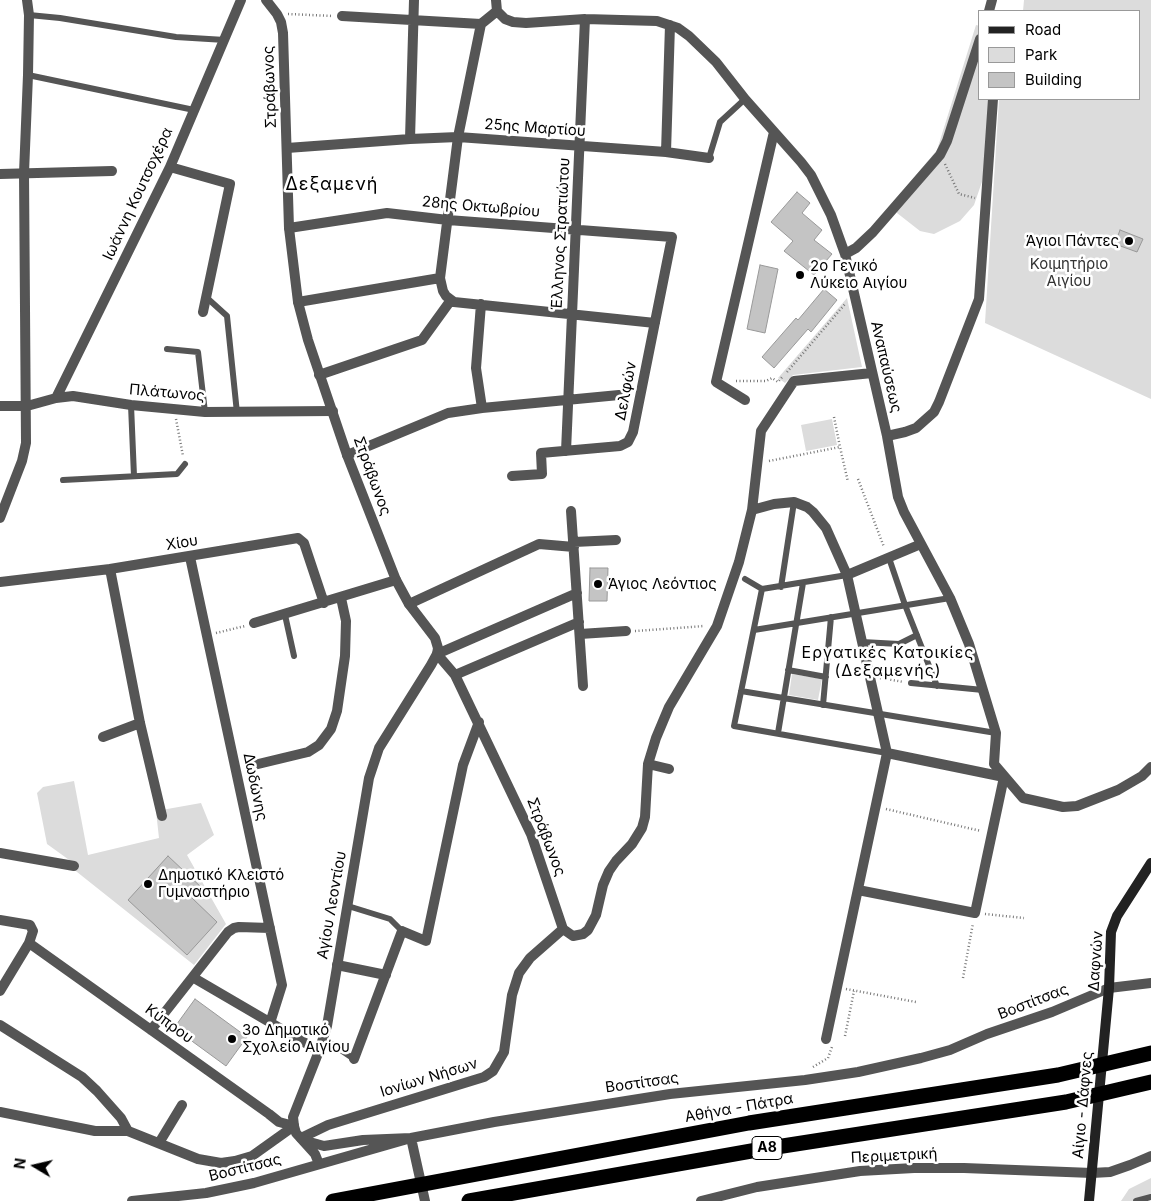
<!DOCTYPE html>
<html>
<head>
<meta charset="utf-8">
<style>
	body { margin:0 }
	#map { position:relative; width:1151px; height:1201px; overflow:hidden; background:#fff; font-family:Inter,sans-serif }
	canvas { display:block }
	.legend { position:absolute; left:978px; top:10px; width:162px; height:90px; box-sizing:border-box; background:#fff; border:1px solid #999; margin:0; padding:6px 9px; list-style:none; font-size:15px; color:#000 }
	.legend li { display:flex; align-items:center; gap:10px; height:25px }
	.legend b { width:25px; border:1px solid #999 }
	.north { position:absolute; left:10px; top:1141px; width:50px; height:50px; -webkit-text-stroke:4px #fff; paint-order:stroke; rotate:279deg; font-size:14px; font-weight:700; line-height:20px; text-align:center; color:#000 }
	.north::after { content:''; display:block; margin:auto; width:18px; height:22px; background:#000; clip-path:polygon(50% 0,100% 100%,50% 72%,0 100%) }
</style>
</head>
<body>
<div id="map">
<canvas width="1151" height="1201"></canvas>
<ul class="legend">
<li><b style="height:6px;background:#222"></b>Road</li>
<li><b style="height:14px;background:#dcdcdc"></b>Park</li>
<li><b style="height:14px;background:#c4c4c4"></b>Building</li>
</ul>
<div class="north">N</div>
</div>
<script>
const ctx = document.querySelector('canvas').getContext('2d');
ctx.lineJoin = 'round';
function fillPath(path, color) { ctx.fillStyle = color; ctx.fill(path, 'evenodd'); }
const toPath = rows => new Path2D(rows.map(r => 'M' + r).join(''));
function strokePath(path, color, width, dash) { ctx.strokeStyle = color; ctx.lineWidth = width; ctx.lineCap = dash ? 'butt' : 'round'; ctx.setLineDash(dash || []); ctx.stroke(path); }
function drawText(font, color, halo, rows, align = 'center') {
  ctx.font = font + ' Inter,sans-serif'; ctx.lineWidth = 5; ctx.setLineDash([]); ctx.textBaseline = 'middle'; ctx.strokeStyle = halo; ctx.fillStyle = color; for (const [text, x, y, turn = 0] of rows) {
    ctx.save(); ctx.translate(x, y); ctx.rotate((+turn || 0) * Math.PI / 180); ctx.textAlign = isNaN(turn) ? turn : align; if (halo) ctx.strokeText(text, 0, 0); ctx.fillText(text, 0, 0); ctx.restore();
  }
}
const green = toPath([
	[1024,0,1151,0,1151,399,985,323,999,99,1140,99,1140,11,1023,11],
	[976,25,980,26,980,99,989,99,984,176,974,205,960,221,934,234,920,231,897,213,895,200,937,150],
	[847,298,862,367,793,375,785,383,778,378],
	[832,419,837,445,806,451,801,425],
	[792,674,822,679,818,700,789,695],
	[74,781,88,855,159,838,156,811,201,803,214,835,187,855,226,924,194,965,72,868,72,862,47,844,37,793,43,787],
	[1151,1178,1151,1197,1136,1201,1121,1201,1129,1189]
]);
const building = toPath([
	[797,192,810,203,802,213,822,230,814,240,832,254,814,275,784,251,793,241,771,222,797,192],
	[1120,230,1143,239,1137,252,1115,244,1120,230],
	[760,265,778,269,765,333,747,329,760,265],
	[824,289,837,300,811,332,808,329,774,368,762,357,796,318,798,320,824,289],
	[590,568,608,568,607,601,589,601,590,568],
	[168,856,202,888,192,898,217,922,187,955,128,900,168,856],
	[195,999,247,1037,226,1066,174,1028,195,999]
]);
const path = toPath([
	[288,14,333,16],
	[945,164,959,194,975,198],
	[787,372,845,304],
	[736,381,766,381,772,378,778,382,783,376],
	[834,417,840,447],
	[176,419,183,456],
	[769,461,840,447,848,482],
	[858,479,884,547],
	[635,631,704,626],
	[216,633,245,626],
	[880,678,904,682],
	[886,809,981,831],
	[985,914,1024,918],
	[963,978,973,923],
	[846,989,916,1002],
	[845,1036,854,991],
	[813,1067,828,1058,832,1047]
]);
const service = toPath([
	[29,15,60,18,176,37,225,40],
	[28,75,194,110],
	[709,158,720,122,745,99],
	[206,297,227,316,237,413],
	[167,349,198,352,205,412],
	[131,405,134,476],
	[63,480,177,474,185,464],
	[889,558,905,605,937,686],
	[745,579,762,589,734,726,887,753],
	[781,587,794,502],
	[762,589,847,575],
	[285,615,294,656],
	[754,630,950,598],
	[862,642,899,644,917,635],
	[788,670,826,677],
	[911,683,983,690],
	[741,691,996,733],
	[823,705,831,617],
	[778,733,803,583],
	[348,906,390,919,402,931],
	[323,1038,354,1059],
	[1136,1201,1151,1197]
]);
const minor = toPath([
	[496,0,497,11,505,19,513,22,526,23,585,19,657,21,678,28,689,36,716,62,745,99,801,162,811,175,831,215,845,254,887,436,898,497,904,512,950,598,969,644,996,733,994,764,1023,798,1063,807,1077,806,1118,790,1142,776,1151,767],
	[497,11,481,24,458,137,440,278,443,291,446,296,454,302,655,323],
	[989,11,992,0],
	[342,16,481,24],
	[410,139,414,0],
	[287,148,410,139,458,137,666,152,709,158],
	[666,152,670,25],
	[170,167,230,184,203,312],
	[0,174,112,171],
	[289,228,387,213,448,220,672,237,633,432,628,442,620,446,541,453,542,474,512,476],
	[845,254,856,248,873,232,940,155,947,141,980,39],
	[298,302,440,278],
	[481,304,476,368,482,408],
	[872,373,794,381,761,431,752,510,774,504,794,502,807,507,813,512,826,528,847,575,887,753],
	[319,375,422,340,451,300],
	[56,398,170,167,241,0],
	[745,400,716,382,774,132],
	[0,406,27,406,56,398,73,396,131,405,205,412,333,411],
	[887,436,905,432,916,428,934,412,939,402,979,299,993,99],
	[566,451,585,19],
	[347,455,448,413,482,408,619,395],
	[571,511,583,686],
	[0,518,22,461,26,443,24,173,28,75,29,15,27,0],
	[574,542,616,540],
	[190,557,282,985,270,1023],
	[110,569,140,723,162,816],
	[847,575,921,544],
	[0,582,110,569,298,538,304,543,324,603],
	[409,604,539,544,574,547],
	[254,623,396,580],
	[580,634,626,631],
	[455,675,579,622],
	[103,737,140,723],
	[648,764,669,769],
	[254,765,308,752,319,745,331,729,337,711,345,656,346,621,341,598],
	[0,853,74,866],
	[858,890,975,913,1004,777],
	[0,920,30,925,33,931,29,943,0,991],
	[563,929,573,936,583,934,588,930,596,915,603,885,609,871,616,861,632,844,642,828,645,817,648,764,656,738,669,707,717,626,739,562,752,510],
	[563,929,531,834,455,675,437,654,577,593],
	[29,943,269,1114,279,1122,294,1126],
	[337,965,386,975],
	[194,978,319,1051],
	[0,1025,82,1077,97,1091,121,1118,128,1131],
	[151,1030,228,932,234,928,239,927,270,928],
	[826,1039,887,753,1004,777],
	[354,1059,402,931,426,941,463,765,479,722],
	[0,1112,95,1131,128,1131,198,1159,221,1163,235,1161,252,1156,294,1126],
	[301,1138,328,1125,484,1077,493,1071,504,1052,512,995,519,973,530,958,563,929],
	[159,1143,182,1105]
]);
const tertiary = toPath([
	[266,0,277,14,281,22,283,33,289,228,298,302,308,340,347,455,396,580,409,604,435,638,438,648,437,654,431,665,379,748,369,778,327,1026,319,1051,293,1117,294,1126,296,1133,315,1154,319,1164],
	[306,1141,324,1146,363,1140,411,1138,425,1201],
	[132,1201,206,1193,254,1183,411,1138,494,1122,670,1094,805,1080,858,1072,921,1058,950,1050,987,1034,1052,1012,1109,988,1151,983],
	[701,1201,757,1187,860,1171,914,1168,964,1168,1092,1173,1110,1172,1130,1165,1151,1156]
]);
const secondary = toPath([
	[1089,1201,1109,988,1111,932,1117,916,1151,863]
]);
const motorway = toPath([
	[333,1201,749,1123,1058,1075,1151,1053],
	[469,1201,757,1150,1066,1102,1151,1082]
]);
const markers = [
	[1129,241,5,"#000"],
	[800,275,5,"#000"],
	[598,584,5,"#000"],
	[148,884,5,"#000"],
	[232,1039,5,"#000"]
];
const shields = [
	[767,1148,30]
];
const shieldNames = [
	["Α8",767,1148]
];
const streetNames = [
	["Στράβωνος",270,87,-92],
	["25ης Μαρτίου",535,128,4],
	["Ιωάννη Κουτσοχέρα",138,194,-65],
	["28ης Οκτωβρίου",481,207,5],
	["Έλληνος Στρατιώτου",561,234,-87],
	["Αναπαύσεως",886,367,77],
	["Δελφών",626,391,-79],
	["Πλάτωνος",167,393,5],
	["Στράβωνος",372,476,70],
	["Χίου",182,543,-9],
	["Δωδώνης",255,787,78],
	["Στράβωνος",546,837,69],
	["Αγίου Λεοντίου",332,905,-80],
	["Δαφνών",1096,961,-86],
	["Βοστίτσας",1033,1002,-21],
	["Κύπρου",169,1024,36],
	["Ιονίων Νήσων",429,1078,-17],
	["Βοστίτσας",642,1083,-8],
	["Αίγιο - Δάφνες",1083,1105,-85],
	["Αθήνα - Πάτρα",739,1108,-10],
	["Περιμετρική",894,1156,-3],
	["Βοστίτσας",245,1168,-14]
];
const poiNames = [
	["Άγιοι Πάντες",1119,241,"right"],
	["2ο Γενικό",810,266],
	["Λύκειο Αιγίου",810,283],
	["Άγιος Λεόντιος",608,584],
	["Δημοτικό Κλειστό",158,875],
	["Γυμναστήριο",158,892],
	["3ο Δημοτικό",242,1030],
	["Σχολείο Αιγίου",242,1047]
];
const parkNames = [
	["Κοιμητήριο",1069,264],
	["Αιγίου",1069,281]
];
const neighbourhoodNames = [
	["Εργατικές Κατοικίες",888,653],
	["(Δεξαμενής)",888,671]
];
const quarterNames = [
	["Δεξαμενή",332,185]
];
fillPath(green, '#dcdcdc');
fillPath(building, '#c4c4c4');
strokePath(building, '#999', 1);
strokePath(path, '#777', 2.5, [1, 2.5]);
strokePath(service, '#555', 6);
strokePath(minor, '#555', 10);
strokePath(tertiary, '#555', 10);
strokePath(secondary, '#222', 10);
strokePath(motorway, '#000', 15);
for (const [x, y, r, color] of markers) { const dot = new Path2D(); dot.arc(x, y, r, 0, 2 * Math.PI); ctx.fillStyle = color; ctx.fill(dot); strokePath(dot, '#fff', 2); }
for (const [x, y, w] of shields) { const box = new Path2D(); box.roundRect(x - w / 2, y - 11.5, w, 23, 4); ctx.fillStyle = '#fff'; ctx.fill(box); strokePath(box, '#000', 1); }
drawText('bold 14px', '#000', null, shieldNames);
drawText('15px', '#000', '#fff', streetNames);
drawText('15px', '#000', '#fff', poiNames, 'left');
drawText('15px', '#333', '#fff', parkNames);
ctx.letterSpacing = '1px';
drawText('16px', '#000', '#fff', neighbourhoodNames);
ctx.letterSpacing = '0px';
ctx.letterSpacing = '1px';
drawText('18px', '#000', '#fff', quarterNames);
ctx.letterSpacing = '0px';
</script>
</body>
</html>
